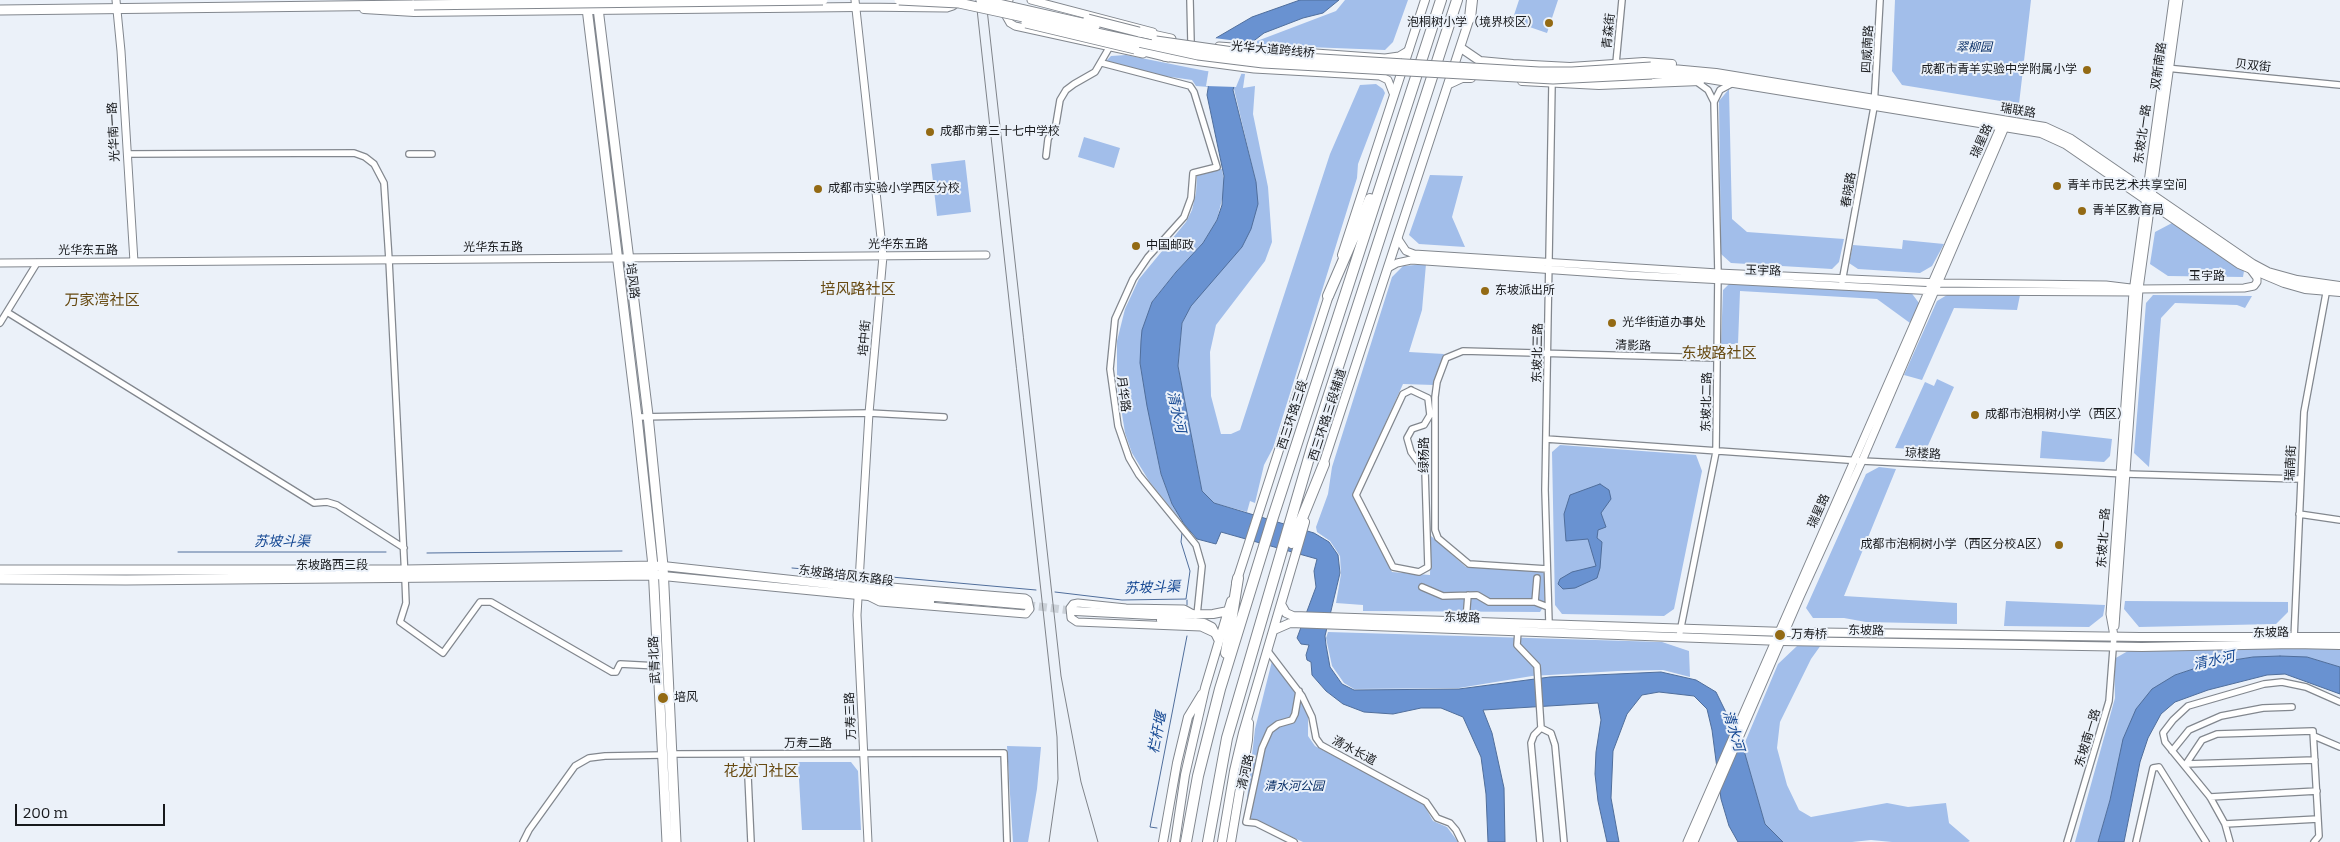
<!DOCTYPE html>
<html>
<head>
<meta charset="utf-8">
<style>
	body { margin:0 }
	#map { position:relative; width:2340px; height:842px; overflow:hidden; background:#ebf1f9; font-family:Bitter,serif }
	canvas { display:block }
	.scale { position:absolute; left:15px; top:804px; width:150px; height:22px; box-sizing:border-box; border:2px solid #17191c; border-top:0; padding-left:6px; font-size:15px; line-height:18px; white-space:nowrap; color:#17191c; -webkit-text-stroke:4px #ebf1f9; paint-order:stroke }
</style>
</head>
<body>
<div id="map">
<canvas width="2340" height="842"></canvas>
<div class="scale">200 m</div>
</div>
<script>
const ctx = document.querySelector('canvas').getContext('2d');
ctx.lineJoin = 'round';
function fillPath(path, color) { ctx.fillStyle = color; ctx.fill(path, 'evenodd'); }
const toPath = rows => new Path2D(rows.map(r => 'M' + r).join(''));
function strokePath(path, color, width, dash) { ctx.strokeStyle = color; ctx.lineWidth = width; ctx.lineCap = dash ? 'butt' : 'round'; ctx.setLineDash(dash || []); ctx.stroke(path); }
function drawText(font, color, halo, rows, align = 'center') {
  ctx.font = font + ' Bitter,"Noto Sans SC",serif'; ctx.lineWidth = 4; ctx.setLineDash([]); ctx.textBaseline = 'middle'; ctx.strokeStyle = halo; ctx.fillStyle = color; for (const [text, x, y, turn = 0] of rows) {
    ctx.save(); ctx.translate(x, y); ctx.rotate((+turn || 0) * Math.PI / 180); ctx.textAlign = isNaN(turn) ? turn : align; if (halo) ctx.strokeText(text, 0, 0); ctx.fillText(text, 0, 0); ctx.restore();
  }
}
const green = toPath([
	[1345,0,1408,0,1393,42,1385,50,1257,45,1257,41,1336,11],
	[1519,0,1558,0,1547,33,1512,21],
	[1895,0,2031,0,2019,104,1902,85,1892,71],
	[1126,55,1206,71,1245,74,1243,88,1255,86,1253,114,1268,187,1272,242,1265,261,1216,325,1210,352,1211,396,1221,434,1231,434,1240,430,1330,154,1360,85,1376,84,1383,89,1385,93,1358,164,1357,178,1273,448,1264,465,1255,503,1250,501,1247,512,1214,503,1202,491,1178,366,1182,323,1256,182,1234,89,1196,86,1192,80,1164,76,1106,61,1111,56],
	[1729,89,1732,219,1747,232,1844,239,1839,262,1832,269,1731,263,1721,254,1719,101],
	[1084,137,1120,148,1114,168,1078,157],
	[965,160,971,212,937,216,931,164],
	[1222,169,1225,187,1217,220,1203,243,1176,272,1152,302,1140,363,1161,474,1172,504,1184,524,1149,481,1132,453,1125,433,1117,382,1117,341,1125,309,1139,279,1186,222,1192,210,1196,193,1197,176],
	[1430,175,1463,176,1452,217,1465,247,1419,244,1409,235],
	[2172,223,2244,271,2243,277,2168,276,2150,264,2155,232],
	[1903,240,1944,244,1932,266,1920,273,1858,269,1849,263,1853,245,1902,249],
	[1426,264,1422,310,1409,352,1444,354,1434,385,1403,384,1353,495,1392,572,1430,575,1431,536,1466,567,1538,570,1544,573,1545,604,1540,612,1363,611,1363,605,1336,603,1341,574,1340,556,1330,541,1317,532,1316,527,1328,494,1332,467,1392,277,1403,266],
	[1729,284,1910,291,1919,303,1910,323,1877,299,1740,291,1738,344,1721,344,1723,290],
	[1947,295,2020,295,2017,310,1954,308,1922,380,1904,375,1937,301],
	[2153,295,2252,296,2245,308,2237,305,2175,303,2161,318,2149,467,2134,453,2146,303],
	[1937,379,1954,387,1926,450,1895,448,1925,382,1934,386],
	[2042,431,2112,439,2110,456,2104,462,2040,458],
	[1560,445,1696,455,1702,471,1674,609,1664,616,1562,614,1555,605,1552,452],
	[1879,467,1896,469,1844,596,1957,603,1957,624,1866,622,1844,618,1813,618,1806,608,1866,474],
	[2006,601,2105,605,2103,616,2089,627,2004,626],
	[2125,601,2288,602,2288,612,2276,624,2139,627,2124,609],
	[1328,632,1662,642,1689,651,1690,677,1663,670,1618,671,1532,676,1459,688,1354,689,1344,683,1332,666,1326,638],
	[1821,645,1811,659,1780,722,1777,748,1787,785,1799,810,1811,817,1887,803,1908,807,1946,803,1949,823,1970,841,1968,842,1892,842,1871,840,1852,842,1783,842,1765,824,1743,747,1778,664,1797,646],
	[2269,647,2340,648,2340,667,2307,657,2253,657,2208,664,2175,675,2110,800,2098,842,2075,842,2115,698,2114,659,2128,651],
	[1272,661,1292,685,1308,714,1308,736,1315,746,1423,803,1433,821,1447,827,1458,842,1303,842,1245,816,1255,729],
	[1007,746,1041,747,1037,789,1028,842,1013,842],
	[798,762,851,762,858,771,861,830,802,830]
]);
const water = toPath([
	[1300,0,1339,0,1323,13,1303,18,1264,33,1251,43,1236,78,1233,90,1256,182,1258,204,1251,229,1242,247,1191,306,1182,323,1178,366,1202,491,1214,503,1314,533,1329,542,1338,555,1340,573,1325,636,1326,645,1330,667,1342,684,1354,690,1459,689,1550,677,1661,672,1696,680,1716,692,1743,747,1765,824,1783,842,1738,842,1729,826,1721,799,1712,730,1707,709,1694,696,1659,692,1642,695,1627,714,1613,751,1611,798,1619,842,1607,842,1598,801,1595,774,1596,752,1601,720,1598,703,1483,710,1492,733,1504,788,1505,842,1488,842,1486,794,1481,757,1463,717,1441,708,1421,708,1393,714,1364,712,1343,704,1326,691,1312,675,1311,662,1307,660,1306,655,1309,645,1301,644,1297,638,1316,587,1314,571,1317,559,1221,532,1216,544,1197,539,1184,524,1172,504,1161,474,1147,406,1140,363,1141,341,1142,330,1152,302,1176,272,1203,243,1217,220,1222,205,1224,176,1207,95,1216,38,1252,17,1300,0],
	[1600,484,1609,490,1611,499,1601,513,1606,527,1598,530,1597,538,1602,542,1600,568,1597,578,1575,588,1563,589,1558,584,1560,579,1572,572,1596,566,1588,539,1566,541,1564,514,1570,495,1600,484],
	[2280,656,2307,657,2340,667,2340,694,2285,674,2267,675,2208,690,2175,702,2161,714,2148,738,2140,762,2124,842,2098,842,2110,800,2123,739,2136,709,2152,689,2175,675,2208,664,2253,657,2280,656]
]);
const pier = toPath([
	[1214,38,1254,43,1236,87,1206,86]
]);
const stream = toPath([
	[178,552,386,552],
	[427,553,622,551],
	[792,568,840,572],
	[869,575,1036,590],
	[1055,592,1122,600,1186,599,1190,571,1181,542,1182,533],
	[1187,600,1187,605],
	[1157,828,1150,827,1187,636]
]);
const secondaryTunnel = toPath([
	[1027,605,1075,611]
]);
const minor = toPath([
	[1190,0,1191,42],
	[1102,63,1190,86,1194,92,1217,167,1193,173,1191,198,1184,217,1148,257,1133,279,1115,319,1110,369,1118,426,1129,458,1139,475,1196,545,1202,566,1197,615],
	[1616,63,1622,0],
	[2166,68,2340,85],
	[1697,82,1708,90,1714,102],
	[127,154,354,153,365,157,374,164,384,183,389,260,405,578,406,603,400,622,443,653,480,602,491,602,612,672,616,672,620,664,658,666],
	[409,154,432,154],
	[1046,156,1048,139,1056,124,1060,100,1066,90,1074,84,1095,72,1109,48],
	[1842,282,1874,107,1880,0],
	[7,312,314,503,327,502,337,505,404,548],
	[0,323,37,263],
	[1411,390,1428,398,1430,415,1424,425,1412,429,1407,438,1411,452,1425,471,1428,567,1419,572,1393,567,1356,495,1403,394,1411,390],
	[637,417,869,413,944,417],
	[1546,439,1862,461,2126,474,2300,479],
	[2299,514,2340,520],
	[1547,569,1469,564,1438,538,1435,530,1435,397,1437,382,1446,358,1463,351,1717,358],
	[1422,587,1443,596,1477,595,1489,602,1535,602,1548,607],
	[1535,602,1537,578],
	[1466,620,1468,595],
	[1549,623,1545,490,1552,84],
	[1518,631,1517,645,1537,666,1541,728,1534,735,1531,743,1540,842],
	[1679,637,1716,452,1718,273,1714,102,1720,90,1733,83],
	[2294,639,2304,412,2327,288],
	[1267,650,1302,696,1312,717,1316,738,1321,745,1426,802,1437,818,1450,823,1456,830,1462,842],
	[1541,728,1551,733,1555,745,1564,842],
	[2314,736,2340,747],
	[2172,751,2189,730,2221,716,2263,708,2292,707],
	[672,754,1004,753,1007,842],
	[747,754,751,842],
	[2186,764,2202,740,2217,734,2313,731,2319,836,2314,842],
	[2186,764,2315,760],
	[2210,797,2317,791],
	[2225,824,2318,819],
	[523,842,529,830,575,766,589,758,605,756,663,755],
	[1294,842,1256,823,1246,822,1262,748,1270,730,1278,724,1292,720,1295,714,1299,691],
	[2067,842,2109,701,2114,636],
	[2136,842,2153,768,2159,767,2206,842],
	[2230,842,2225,824,2210,797,2165,742,2163,733,2173,720,2188,706,2264,684,2282,682,2306,687,2340,702]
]);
const tertiary = toPath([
	[116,0,121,51,134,262],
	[855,0,883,256,869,413,857,615,868,842],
	[1009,0,1006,8,1006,16,1010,23,1015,26,1143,54],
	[1031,0,1153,32],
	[856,7,947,8,953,6,953,1],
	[1219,46,1385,58,1399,56,1409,50],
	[1164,57,1254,69,1380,76,1388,80,1393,93],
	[1398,239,1406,251,1414,254,1718,273,1939,283,2106,285,2139,289,2244,288,2254,286,2257,282,2257,278,2251,270],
	[0,263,986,255],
	[1388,268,1397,263,1411,260,1628,275,1936,291,2135,292],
	[870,597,880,602,1026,614,1030,609,1028,600,1025,598,879,586,875,589],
	[1195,615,1184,609,1126,608,1078,603,1073,604,1070,608,1071,618,1077,622,1201,627,1214,633],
	[2115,626,2139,289,2179,0],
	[2114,636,2110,614,2133,292,2173,0],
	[1687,842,2002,123],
	[1694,842,1800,597,1862,461,2005,127,2005,123]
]);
const secondary = toPath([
	[364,9,414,12,856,7],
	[1461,48,1480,61,1513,64,1570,67,1644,62,1672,64],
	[1651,67,1716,73,2045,127,2071,139,2253,264,2268,272,2297,280,2340,286],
	[1652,74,1697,77,2041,133,2065,144,2239,264,2284,283,2305,289,2340,292],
	[1522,81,1599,85,1700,81],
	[1449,84,1462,78,1471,78],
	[1342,255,1425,0],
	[1322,468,1471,14],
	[663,566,875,589,879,592,1027,605],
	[663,576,930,602],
	[1236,583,1330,292],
	[1281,604,1286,613,1293,616,1786,632,2140,637,2340,637],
	[1075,611,1152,615,1213,614,1228,611],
	[1161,620,1204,623,1212,627,1218,639],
	[1274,630,1290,623,1782,641,2142,647,2294,644,2340,645],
	[1163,842,1177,763,1188,717,1202,694],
	[1175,842,1185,775,1205,688,1231,601],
	[1222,842,1234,771,1243,733,1305,522],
	[1231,842,1248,740,1249,723]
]);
const primary = toPath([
	[586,0,637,417,653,566,667,842],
	[597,0,648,415,663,566,676,842],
	[0,10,414,5],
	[1139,32,1171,39],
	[1135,49,1168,57],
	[0,570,405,570,657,566],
	[0,579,126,580,657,575]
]);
const trunk = toPath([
	[1470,18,1472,0],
	[1328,296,1370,199],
	[1292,543,1324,464],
	[1226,653,1238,578],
	[1186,842,1198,776,1220,689,1273,517,1441,0],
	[1208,842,1227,738,1313,444,1457,0]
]);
const rail = toPath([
	[976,0,1057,737,1058,779,1049,842],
	[986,0,1061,676,1081,782,1098,842]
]);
const primaryBridge = toPath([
	[899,0,959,3,1198,55,1263,63,1553,79,1652,74],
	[981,0,1095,26],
	[414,5,823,0],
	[1088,19,1139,32],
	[1026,23,1135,49],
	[1156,41,1254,55,1539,72,1572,72,1651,67]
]);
const markers = [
	[1549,23,5,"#936a14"],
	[2087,70,5,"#936a14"],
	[930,132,5,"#936a14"],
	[2057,186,5,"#936a14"],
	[818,189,5,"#936a14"],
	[2082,211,5,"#936a14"],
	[1136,246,5,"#936a14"],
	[1485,291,5,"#936a14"],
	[1612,323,5,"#936a14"],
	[1975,415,5,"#936a14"],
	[2059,545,5,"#936a14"],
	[1780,635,6,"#936a14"],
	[663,698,6,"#936a14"]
];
const poiNames = [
	["泡桐树小学（境界校区）",1539,23,"right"],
	["成都市青羊实验中学附属小学",2077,70,"right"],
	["成都市第三十七中学校",940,132],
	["青羊市民艺术共享空间",2067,186],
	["成都市实验小学西区分校",828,189],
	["青羊区教育局",2092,211],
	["中国邮政",1146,246],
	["东坡派出所",1495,291],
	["光华街道办事处",1622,323],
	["成都市泡桐树小学（西区）",1985,415],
	["成都市泡桐树小学（西区分校A区）",2049,545,"right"],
	["万寿桥",1791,635],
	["培风",674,698]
];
const streetNames = [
	["青森街",1609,31,-84],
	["四威南路",1868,49,-87],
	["光华大道跨线桥",1273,50,5],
	["双新南路",2159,66,-82],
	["贝双街",2253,66,6],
	["瑞联路",2018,111,10],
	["光华南一路",114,132,-93],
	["东坡北一路",2143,134,-82],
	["瑞星路",1982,141,-66],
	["春晓路",1849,190,-80],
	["光华东五路",898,245],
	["光华东五路",493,248],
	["光华东五路",88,251],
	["玉宇路",1763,271,2],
	["玉宇路",2207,277],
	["培风路",632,281,83],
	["培中街",865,338,-85],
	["清影路",1633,346,2],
	["东坡北三路",1538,353,-89],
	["月华路",1123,394,82],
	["东坡北二路",1707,402,-89],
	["西三环路三段",1293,415,-72],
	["西三环路三段辅道",1328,415,-72],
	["琼楼路",1923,454,3],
	["绿杨路",1425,455,-90],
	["瑞南街",2291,463,-87],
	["瑞星路",1819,511,-66],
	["东坡北一路",2104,538,-86],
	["东坡路西三段",332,566],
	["东坡路培风东路段",846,576,7],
	["东坡路",1462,618,2],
	["东坡路",1866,631,1],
	["东坡路",2271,633,-1],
	["武青北路",655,660,-93],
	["万寿三路",851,716,-93],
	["东坡南一路",2088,738,-73],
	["万寿二路",808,744],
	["清水长道",1354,751,28],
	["清河路",1246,772,-77]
];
const parkNames = [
	["翠柳园",1974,48],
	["清水河公园",1294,787]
];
const waterNames = [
	["清水河",1176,412,78],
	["苏坡斗渠",282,542],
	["苏坡斗渠",1152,588,-2],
	["清水河",2214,661,-12],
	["清水河",1733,731,73],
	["栏杆堰",1158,733,-79]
];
const quarterNames = [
	["培风路社区",858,290],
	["万家湾社区",102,301],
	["东坡路社区",1719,354],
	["花龙门社区",761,772]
];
fillPath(green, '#a2beea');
fillPath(water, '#6992d1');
strokePath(water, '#506e9b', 1);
fillPath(pier, '#ebf1f9');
strokePath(stream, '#506e9b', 1);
strokePath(secondaryTunnel, '#cbd1d8', 8, [8, 4]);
strokePath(minor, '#82878e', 8);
strokePath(tertiary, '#82878e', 9);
strokePath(secondary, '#82878e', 10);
strokePath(primary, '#82878e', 11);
strokePath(trunk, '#82878e', 12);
strokePath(minor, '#fff', 5.5);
strokePath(tertiary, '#fff', 7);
strokePath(secondary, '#fff', 8);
strokePath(primary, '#fff', 9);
strokePath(trunk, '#fff', 10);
strokePath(rail, '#7f8389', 1);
strokePath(primaryBridge, '#82878e', 11, []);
strokePath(primaryBridge, '#fff', 9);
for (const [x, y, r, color] of markers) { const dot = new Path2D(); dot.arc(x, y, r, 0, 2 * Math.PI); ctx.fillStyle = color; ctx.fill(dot); strokePath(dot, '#ebf1f9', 2); }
drawText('12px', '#17191c', '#ebf1f9', poiNames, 'left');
drawText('12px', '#17191c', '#ebf1f9', streetNames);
drawText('italic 12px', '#062d65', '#ebf1f9', parkNames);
drawText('italic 14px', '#144792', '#ebf1f9', waterNames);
drawText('15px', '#674a12', '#ebf1f9', quarterNames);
</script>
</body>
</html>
